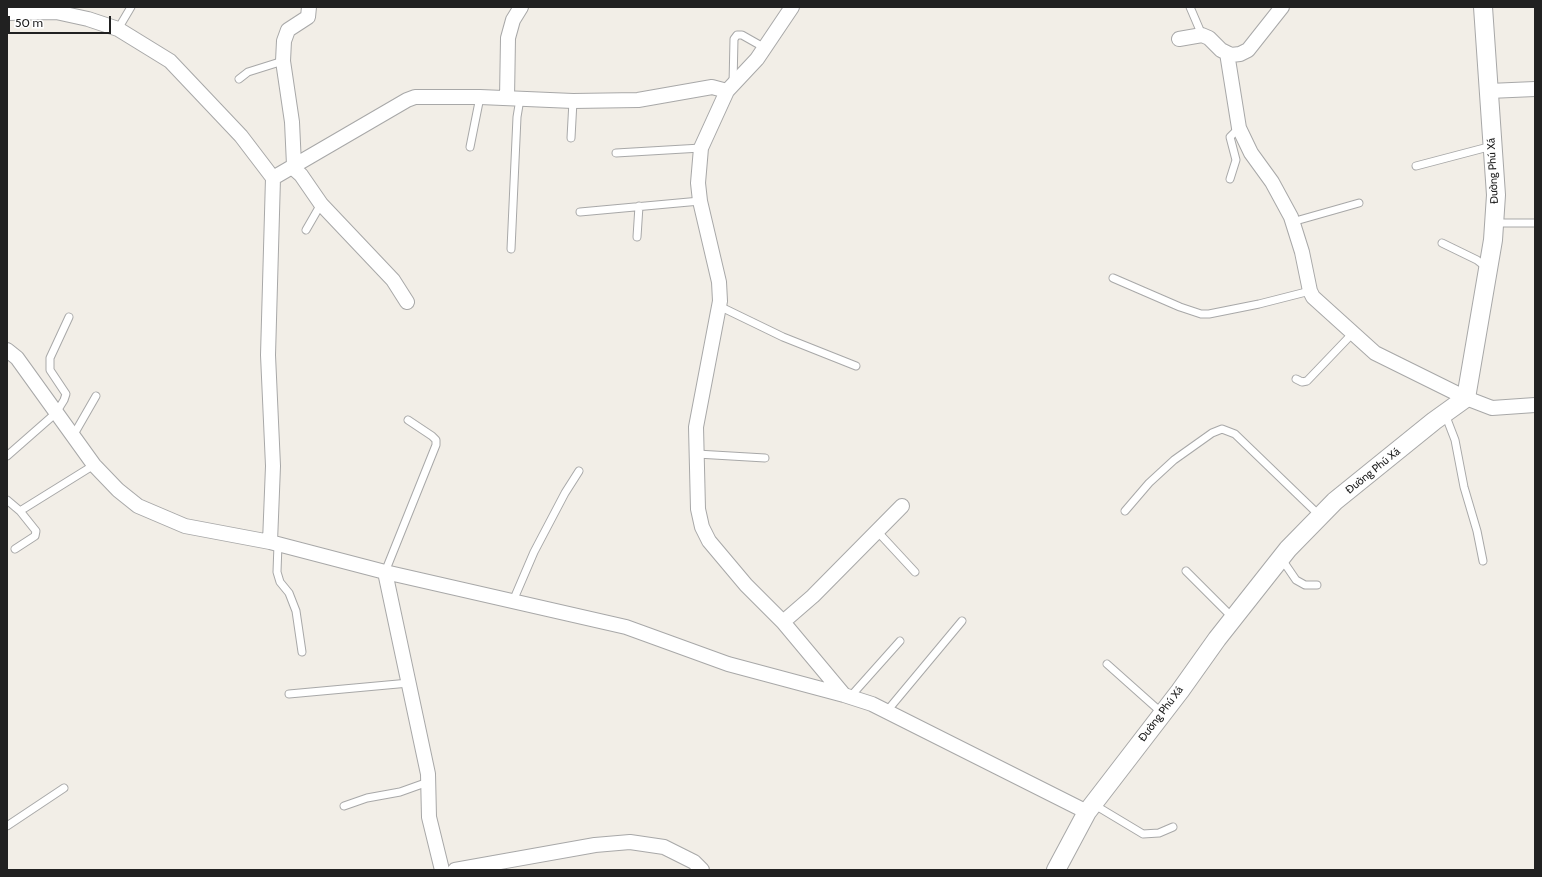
<!DOCTYPE html>
<html>
<head>
<meta charset="utf-8">
<style>
	body { margin:0 }
	#map { position:relative; width:1542px; height:877px; overflow:hidden; background:#f2eee7; font-family:Cabin,sans-serif }
	canvas { display:block }
	.frame { position:absolute; inset:0; border:8px solid #212121; pointer-events:none }
	.scale { position:absolute; left:8px; top:16px; width:103px; height:18px; box-sizing:border-box; border:2px solid #212121; border-top:0; padding-left:5px; font-size:12px; line-height:14px; white-space:nowrap; color:#212121; -webkit-text-stroke:3px #fff; paint-order:stroke }
</style>
</head>
<body>
<div id="map">
<canvas width="1542" height="877"></canvas>
<div class="frame"></div>
<div class="scale">50 m</div>
</div>
<script>
const ctx = document.querySelector('canvas').getContext('2d');
ctx.lineJoin = 'round';
const toPath = rows => new Path2D(rows.map(r => 'M' + r).join(''));
function strokePath(path, color, width, dash) { ctx.strokeStyle = color; ctx.lineWidth = width; ctx.lineCap = dash ? 'butt' : 'round'; ctx.setLineDash(dash || []); ctx.stroke(path); }
function drawText(font, color, halo, rows, align = 'center') {
  ctx.font = font + ' Cabin,sans-serif'; ctx.lineWidth = 3; ctx.setLineDash([]); ctx.textBaseline = 'middle'; ctx.strokeStyle = halo; ctx.fillStyle = color; for (const [text, x, y, turn = 0] of rows) {
    ctx.save(); ctx.translate(x, y); ctx.rotate((+turn || 0) * Math.PI / 180); ctx.textAlign = isNaN(turn) ? turn : align; if (halo) ctx.strokeText(text, 0, 0); ctx.fillText(text, 0, 0); ctx.restore();
  }
}
const service = toPath([
	[1190,7,1202,35],
	[118,29,131,7],
	[239,79,248,72,283,61],
	[733,84,734,39,737,35,742,35,765,48],
	[571,138,573,101],
	[470,147,480,97],
	[616,153,701,148],
	[1416,166,1492,146],
	[1230,179,1236,160,1230,137,1239,128],
	[580,212,700,201],
	[1292,222,1359,203],
	[1494,223,1535,223],
	[306,230,321,204],
	[637,237,639,206],
	[1442,243,1477,260,1487,268],
	[511,249,517,117,520,99],
	[1113,278,1180,307,1201,314,1209,314,1259,304,1310,291],
	[719,306,783,337,856,366],
	[1296,379,1302,382,1307,381,1352,334],
	[1445,414,1455,440,1464,487,1477,531,1483,561],
	[73,436,96,396],
	[697,454,765,458],
	[7,456,56,413,64,400,66,394,50,370,50,358,69,317],
	[7,500,20,511,94,465],
	[1125,511,1149,483,1174,460,1212,433,1222,429,1235,434,1320,516],
	[877,531,915,572],
	[278,544,277,572,280,582,289,593,296,611,302,652],
	[15,549,35,536,36,531,20,511],
	[1281,558,1296,580,1305,585,1317,585],
	[1186,571,1233,618],
	[385,572,436,445,436,440,432,436,408,420],
	[513,601,534,552,565,493,579,471],
	[1107,664,1162,713],
	[289,694,409,683],
	[850,697,900,641],
	[887,711,962,621],
	[1093,804,1143,834,1159,833,1173,827],
	[344,806,367,798,400,792,428,782],
	[7,826,64,788]
]);
const minor = toPath([
	[792,7,757,59,727,91,701,148,698,183,700,201,719,282,720,301,696,427,698,509,702,527,709,541,746,585,783,622,844,695],
	[7,13,56,12,88,19,118,29,170,61,241,136,273,178,268,355,273,466,270,542],
	[1179,39,1202,35,1209,38,1221,50,1231,55,1240,54,1248,50,1282,7],
	[1227,53,1239,128,1251,153,1272,182,1291,217,1302,252,1310,291,1313,297,1375,353,1466,398,1492,408,1535,405],
	[1489,91,1535,89],
	[507,98,508,38,513,20,521,7],
	[294,165,292,122,283,61,284,41,288,30,308,17,309,7],
	[292,167,301,175,321,204,393,280,407,302],
	[273,178,407,100,415,97,480,97,573,101,638,100,712,87,727,91],
	[7,350,17,358,94,465,118,490,138,506,185,526,270,542,385,572,626,627,728,664,844,695,872,704,1087,812],
	[385,572,428,774,429,817,442,870],
	[783,622,813,596,902,506],
	[455,870,595,845,630,842,664,847,694,862,702,870]
]);
const tertiary = toPath([
	[1056,870,1087,812,1180,691,1217,639,1288,549,1335,501,1434,421,1466,398,1493,240,1496,195,1483,7]
]);
const streetNames = [
	["Đường Phú Xá",1493,171,-93],
	["Đường Phú Xá",1373,471,-39],
	["Đường Phú Xá",1161,714,-53]
];
strokePath(service, '#a8a8a8', 9);
strokePath(minor, '#a8a8a8', 16);
strokePath(tertiary, '#a8a8a8', 20);
strokePath(service, '#fff', 7);
strokePath(minor, '#fff', 14);
strokePath(tertiary, '#fff', 18);
drawText('11px', '#212121', '#fff', streetNames);
</script>
</body>
</html>
